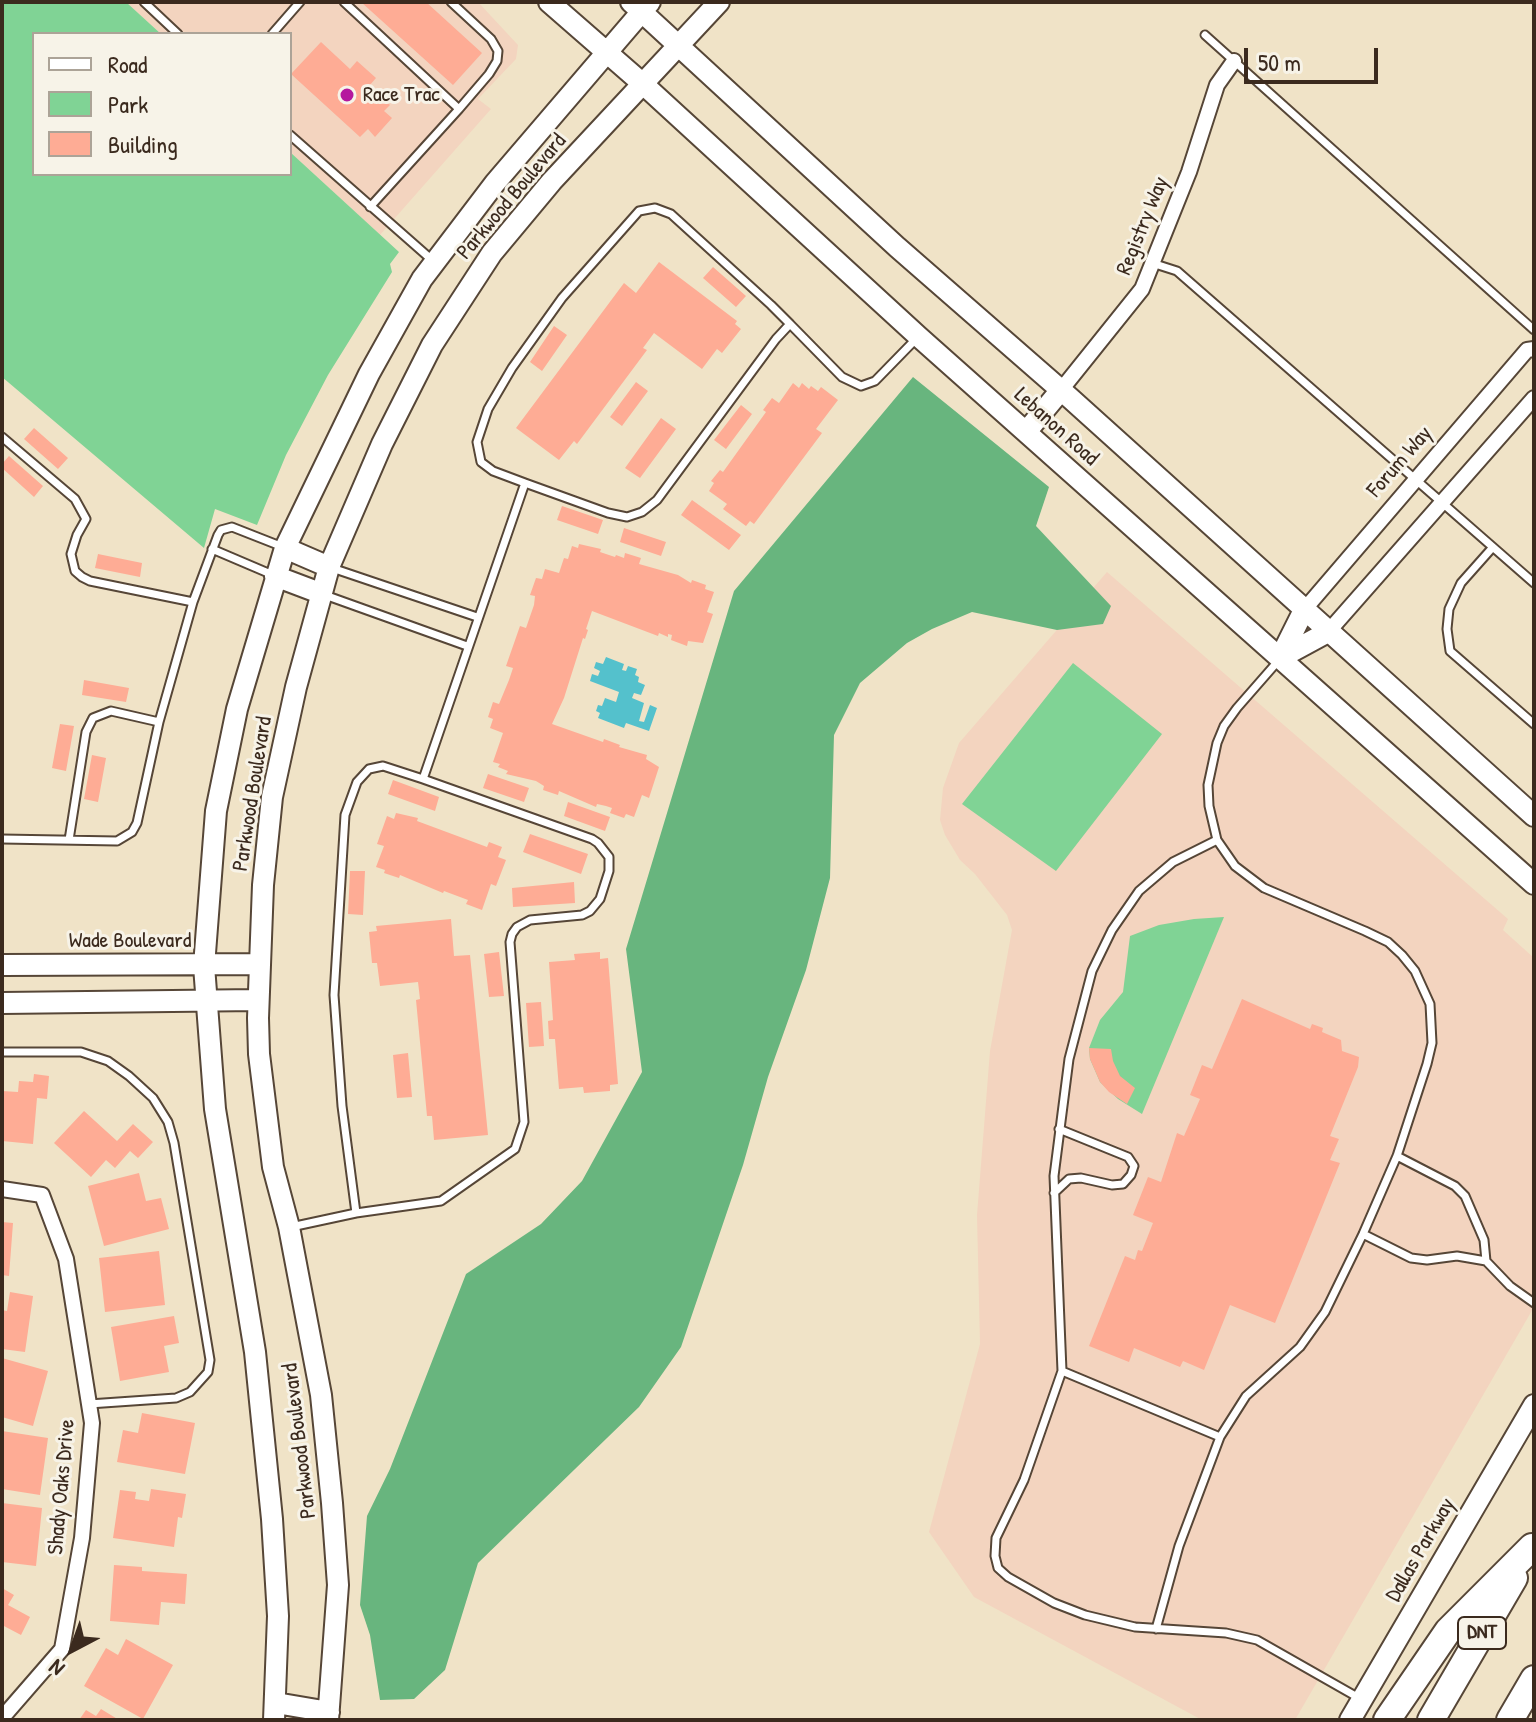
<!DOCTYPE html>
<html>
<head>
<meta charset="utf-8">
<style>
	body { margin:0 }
	#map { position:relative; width:1536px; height:1722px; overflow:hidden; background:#f0e3c7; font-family:"Patrick Hand",sans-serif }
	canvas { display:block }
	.frame { position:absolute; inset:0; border:4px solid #3b2a1e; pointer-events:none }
	.legend { position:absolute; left:32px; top:32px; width:260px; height:144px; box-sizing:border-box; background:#f7f3e8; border:2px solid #aca397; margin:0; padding:10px 14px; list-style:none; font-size:24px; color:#3b2a1e }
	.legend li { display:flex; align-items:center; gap:16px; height:40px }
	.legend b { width:40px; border:2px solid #aca397 }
	.north { position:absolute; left:32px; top:1610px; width:80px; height:80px; -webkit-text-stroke:6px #f7f3e8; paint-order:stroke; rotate:221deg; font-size:22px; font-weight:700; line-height:32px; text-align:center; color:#3b2a1e }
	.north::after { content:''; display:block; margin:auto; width:28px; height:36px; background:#3b2a1e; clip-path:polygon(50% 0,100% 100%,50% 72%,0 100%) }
	.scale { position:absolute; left:1244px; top:48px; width:134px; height:36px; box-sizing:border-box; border:4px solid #3b2a1e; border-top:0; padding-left:10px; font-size:24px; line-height:28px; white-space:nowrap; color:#3b2a1e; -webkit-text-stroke:6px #f7f3e8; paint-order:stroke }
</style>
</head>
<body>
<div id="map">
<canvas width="1536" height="1722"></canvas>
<div class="frame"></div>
<ul class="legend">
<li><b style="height:10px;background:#fff"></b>Road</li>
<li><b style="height:22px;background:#80d395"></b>Park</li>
<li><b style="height:22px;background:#feac95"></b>Building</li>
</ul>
<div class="north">N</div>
<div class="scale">50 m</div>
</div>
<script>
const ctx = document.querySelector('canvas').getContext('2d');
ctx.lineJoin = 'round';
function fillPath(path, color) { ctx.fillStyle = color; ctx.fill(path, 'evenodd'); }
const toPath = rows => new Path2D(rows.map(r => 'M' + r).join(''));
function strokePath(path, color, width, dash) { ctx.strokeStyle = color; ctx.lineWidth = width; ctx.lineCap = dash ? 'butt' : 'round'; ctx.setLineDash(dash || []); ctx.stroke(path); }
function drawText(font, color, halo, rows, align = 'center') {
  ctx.font = font + ' "Patrick Hand",sans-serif'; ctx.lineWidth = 6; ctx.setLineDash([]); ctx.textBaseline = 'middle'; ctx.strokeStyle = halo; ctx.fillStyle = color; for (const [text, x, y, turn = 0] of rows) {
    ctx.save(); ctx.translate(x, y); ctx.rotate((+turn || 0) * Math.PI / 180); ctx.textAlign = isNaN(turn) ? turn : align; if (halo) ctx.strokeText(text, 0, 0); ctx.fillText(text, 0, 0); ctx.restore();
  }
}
const built = toPath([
	[126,2,478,2,518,45,516,59,478,99,491,109,380,235,290,152,290,34,161,34],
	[1107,572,1508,919,1503,930,1534,958,1534,1307,1295,1720,1202,1720,974,1597,929,1532,980,1344,977,1215,990,1051,1012,930,1007,915,975,874,960,860,945,835,940,820,943,788,959,743]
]);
const green = toPath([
	[2,2,126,2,161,34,34,34,34,174,290,174,290,152,399,252,390,264,392,272,328,375,286,455,257,525,215,509,204,548,2,377],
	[1073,663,1162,734,1056,871,962,804],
	[1224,917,1142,1114,1118,1099,1100,1082,1090,1059,1089,1048,1100,1020,1123,992,1130,936,1159,925,1194,919]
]);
const forest = toPath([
	[913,377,1049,487,1036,526,1111,606,1103,624,1057,630,972,612,932,629,907,643,860,683,834,735,830,878,806,970,768,1077,743,1165,681,1347,639,1407,478,1563,445,1670,414,1699,380,1700,370,1635,360,1605,367,1516,390,1469,466,1274,541,1224,582,1181,642,1072,626,949,734,591]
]);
const water = toPath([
	[606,657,624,664,622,670,626,671,628,666,637,669,635,675,639,677,638,682,645,685,641,695,634,693,632,698,644,703,639,721,644,722,650,705,657,708,649,731,626,723,624,728,598,718,600,713,596,711,598,705,602,706,605,698,616,702,619,692,590,681,592,674,598,676,600,671,594,668,596,662,603,664]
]);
const building = toPath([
	[361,2,426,2,482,53,453,85],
	[321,42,350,69,357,61,376,78,369,86,390,105,384,111,392,118,375,137,368,129,360,137,291,74],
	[659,262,737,321,735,324,741,329,722,353,717,349,702,369,654,333,643,348,647,350,577,444,574,441,559,460,516,428,624,283,636,293],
	[713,267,746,296,736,307,703,278],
	[554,326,567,335,542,371,530,362],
	[636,382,648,391,622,426,610,417],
	[793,383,799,388,802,383,809,389,811,386,818,391,821,387,838,400,816,429,822,433,754,524,750,521,746,526,723,509,727,504,709,491,714,483,711,481,720,470,723,472,766,412,763,410,772,398,779,403],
	[741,405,752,414,726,449,714,440],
	[661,418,676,429,640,478,625,468],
	[34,428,68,458,58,469,24,439],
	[9,456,43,486,34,497,2,468,2,464],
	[692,500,741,535,729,550,681,515],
	[562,506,603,520,598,534,557,520],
	[624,528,666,542,661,556,620,542],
	[579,544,601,549,600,552,615,557,616,555,624,558,625,553,641,558,639,564,678,575,691,583,692,580,706,585,705,589,714,592,707,612,713,614,703,643,688,641,687,646,671,640,672,635,668,634,668,637,659,633,658,636,592,611,586,629,588,630,585,639,583,638,564,698,552,724,603,742,604,739,620,745,619,747,647,755,646,759,659,767,649,798,642,795,634,817,626,814,624,818,610,813,612,808,606,806,597,804,596,807,559,791,558,795,543,790,544,786,536,781,506,774,508,771,498,767,500,764,493,762,503,733,490,728,493,719,488,717,493,702,499,704,509,680,513,668,506,666,520,626,526,628,534,605,535,596,530,595,536,578,542,579,545,569,559,573,564,558,568,559,572,546,578,548],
	[98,554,142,563,140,577,95,568],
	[84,680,129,688,126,702,82,695],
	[60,724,74,726,66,771,52,768],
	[92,755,106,758,98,802,84,799],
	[488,774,529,788,524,802,483,788],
	[393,780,439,797,435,811,388,794],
	[568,802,610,817,605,831,564,816],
	[396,813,418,818,417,821,487,847,489,842,502,847,498,857,506,860,496,886,491,884,482,910,466,904,468,900,444,891,443,893,400,875,399,878,384,873,385,870,376,867,384,846,377,844,387,816,394,819],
	[530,834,588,854,581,874,523,852],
	[350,871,365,871,363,915,348,914],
	[574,882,575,903,513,907,512,888],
	[451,919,454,956,470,955,488,1135,434,1140,432,1116,427,1116,416,1000,420,999,418,982,380,986,377,963,372,963,369,932,377,931,376,926],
	[499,952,504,996,489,997,484,954],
	[600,952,600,959,608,958,618,1084,610,1085,610,1091,584,1093,583,1087,559,1089,555,1039,549,1039,548,1021,553,1020,549,962,575,960,574,954],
	[1242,999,1310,1029,1312,1024,1323,1028,1322,1032,1341,1040,1342,1051,1359,1057,1358,1067,1330,1136,1339,1139,1330,1160,1340,1163,1275,1323,1230,1305,1204,1370,1183,1361,1180,1367,1134,1348,1129,1362,1089,1346,1125,1256,1135,1260,1138,1250,1142,1251,1153,1223,1133,1215,1148,1177,1161,1182,1177,1133,1184,1136,1200,1099,1190,1095,1202,1065,1212,1069],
	[541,1002,544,1046,529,1047,526,1003],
	[1089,1048,1111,1049,1113,1061,1120,1076,1135,1088,1127,1104,1109,1092,1100,1082,1090,1059],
	[408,1053,412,1097,397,1098,393,1055],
	[34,1074,49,1076,47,1099,37,1098,33,1144,2,1141,2,1091,18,1092,19,1081,33,1082],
	[84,1111,117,1141,133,1124,153,1142,138,1158,130,1151,115,1168,106,1160,91,1177,54,1143],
	[139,1173,146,1201,161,1198,169,1229,104,1246,88,1186],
	[2,1222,13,1223,9,1276,2,1275],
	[159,1251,165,1305,105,1312,99,1258],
	[10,1292,33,1296,25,1352,2,1349,2,1310,7,1311],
	[174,1316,179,1343,164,1346,169,1372,120,1381,111,1327],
	[2,1358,48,1371,33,1426,2,1417],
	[142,1413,195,1423,185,1474,117,1462,123,1430,138,1433],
	[2,1431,48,1438,40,1495,2,1489],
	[151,1489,186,1494,182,1518,178,1517,174,1547,113,1538,120,1490,136,1492,135,1499,149,1501],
	[2,1503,42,1508,36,1566,2,1562],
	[114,1565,142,1567,142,1571,187,1574,185,1604,161,1602,159,1625,110,1621],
	[2,1588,14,1595,8,1605,30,1617,21,1635,2,1625],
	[126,1639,173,1665,143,1719,84,1686,106,1648,118,1655],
	[101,1709,119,1720,79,1720,86,1710,96,1716]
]);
const lane = toPath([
	[144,2,178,34],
	[344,2,459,109,370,207],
	[451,2,491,39,498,51,497,61,489,74,459,109],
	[272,34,300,2],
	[1205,35,1534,330],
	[290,135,432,260],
	[1152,263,1177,271,1534,583],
	[2,437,75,499,86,519,77,535,71,554,75,571,82,577,90,581,193,602],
	[525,483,493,471,481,462,477,442,488,409,512,368,562,298,639,211,655,208,671,214,771,305,790,324],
	[1493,547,1461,583,1449,609,1447,629,1450,651,1534,724],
	[212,549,273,575],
	[332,568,477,617],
	[322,594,467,646],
	[2,839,117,841,132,832,137,823,159,722,193,602,218,535,221,530,232,527,283,547],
	[69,840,86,732,93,718,111,711,159,722],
	[1217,840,1173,862,1139,891,1112,930,1092,971,1069,1059,1054,1176,1062,1371,1024,1480,996,1538,995,1556,998,1568,1008,1577,1054,1603,1085,1615,1135,1627,1226,1633,1257,1640,1359,1698],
	[2,1052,81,1052,108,1061,129,1076,153,1098,168,1122,174,1143,210,1360,208,1372,190,1392,176,1398,89,1404],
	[1397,1156,1455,1186,1465,1196,1484,1240,1486,1261],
	[1054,1193,1069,1179,1081,1178,1112,1185,1123,1184,1131,1175,1134,1166,1128,1157,1059,1129],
	[356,1213,342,1106,334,995,345,815,357,782,369,769,383,766,423,779,525,483,608,513,627,517,642,512,657,500,776,339,790,324,842,377,861,386,875,381,916,339],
	[291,1227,356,1213,441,1201,515,1149,524,1122,510,942,512,934,517,927,530,920,582,915,590,911,600,899,609,871,609,857,598,843,592,839,423,779],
	[1363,1234,1411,1258,1427,1260,1457,1256,1486,1261,1510,1286,1534,1303],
	[1062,1371,1220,1437],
	[1156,1629,1179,1546,1220,1437,1246,1396,1300,1347,1325,1312,1363,1234,1397,1156,1427,1064,1432,1043,1430,1004,1415,971,1402,955,1388,942,1365,931,1264,888,1235,866,1217,840,1209,806,1208,785,1217,743,1224,726,1237,708,1279,660]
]);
const street = toPath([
	[1061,390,1142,289,1189,172,1217,85,1234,61],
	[1304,610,1527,350,1534,349],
	[1328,632,1534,398],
	[2,1189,42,1195,66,1259,92,1423,82,1538,62,1649,2,1718]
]);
const secondary = toPath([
	[549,2,643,84,919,337,1534,884],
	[631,2,897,247,1070,398,1534,816],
	[1026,432,1061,390],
	[285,548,329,567],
	[275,576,320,593],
	[1280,658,1328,632],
	[1280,658,1304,610],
	[2,965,258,964],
	[2,1003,257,1000],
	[276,1703,329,1712],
	[274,1720,278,1616,272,1519,255,1352,215,1109,204,966,216,811,237,709,285,548,369,374,422,279,495,183,650,2],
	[328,1720,338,1585,332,1503,321,1395,289,1227,273,1167,259,1054,258,1018,263,885,272,797,296,687,329,567,382,444,432,345,492,253,552,181,719,2],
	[1350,1720,1534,1405]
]);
const highway = toPath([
	[1387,1720,1448,1631,1532,1547],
	[1431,1720,1514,1578],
	[1510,1720,1534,1679]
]);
const markers = [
	[347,95,8,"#b5179e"]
];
const shields = [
	[1482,1633,48]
];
const shieldNames = [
	["DNT",1482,1633]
];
const poiNames = [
	["Race Trac",363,95]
];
const streetNames = [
	["Parkwood Boulevard",512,197,-50],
	["Registry Way",1143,226,-68],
	["Lebanon Road",1056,427,42],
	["Forum Way",1400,462,-49],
	["Parkwood Boulevard",253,794,-81],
	["Wade Boulevard",130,941],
	["Parkwood Boulevard",300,1441,-97],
	["Shady Oaks Drive",62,1487,-85],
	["Dallas Parkway",1421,1550,-60]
];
fillPath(built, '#f3d4bf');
fillPath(green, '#80d395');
fillPath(forest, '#68b57e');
fillPath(water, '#54c1cc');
fillPath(building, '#feac95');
strokePath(lane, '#564637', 11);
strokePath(street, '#564637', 18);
strokePath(secondary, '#564637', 24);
strokePath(highway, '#564637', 30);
strokePath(lane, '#fff', 7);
strokePath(street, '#fff', 14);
strokePath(secondary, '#fff', 20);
strokePath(highway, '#fff', 26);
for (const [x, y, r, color] of markers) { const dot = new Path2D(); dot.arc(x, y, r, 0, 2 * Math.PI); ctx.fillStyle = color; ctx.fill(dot); strokePath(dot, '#f7f3e8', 3); }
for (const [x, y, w] of shields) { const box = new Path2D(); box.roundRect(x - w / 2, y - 16, w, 32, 6); ctx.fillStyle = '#f7f3e8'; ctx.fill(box); strokePath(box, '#3b2a1e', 2); }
drawText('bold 20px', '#3b2a1e', null, shieldNames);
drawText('22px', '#3b2a1e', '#f7f3e8', poiNames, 'left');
drawText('22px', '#3b2a1e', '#f7f3e8', streetNames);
</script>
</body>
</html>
